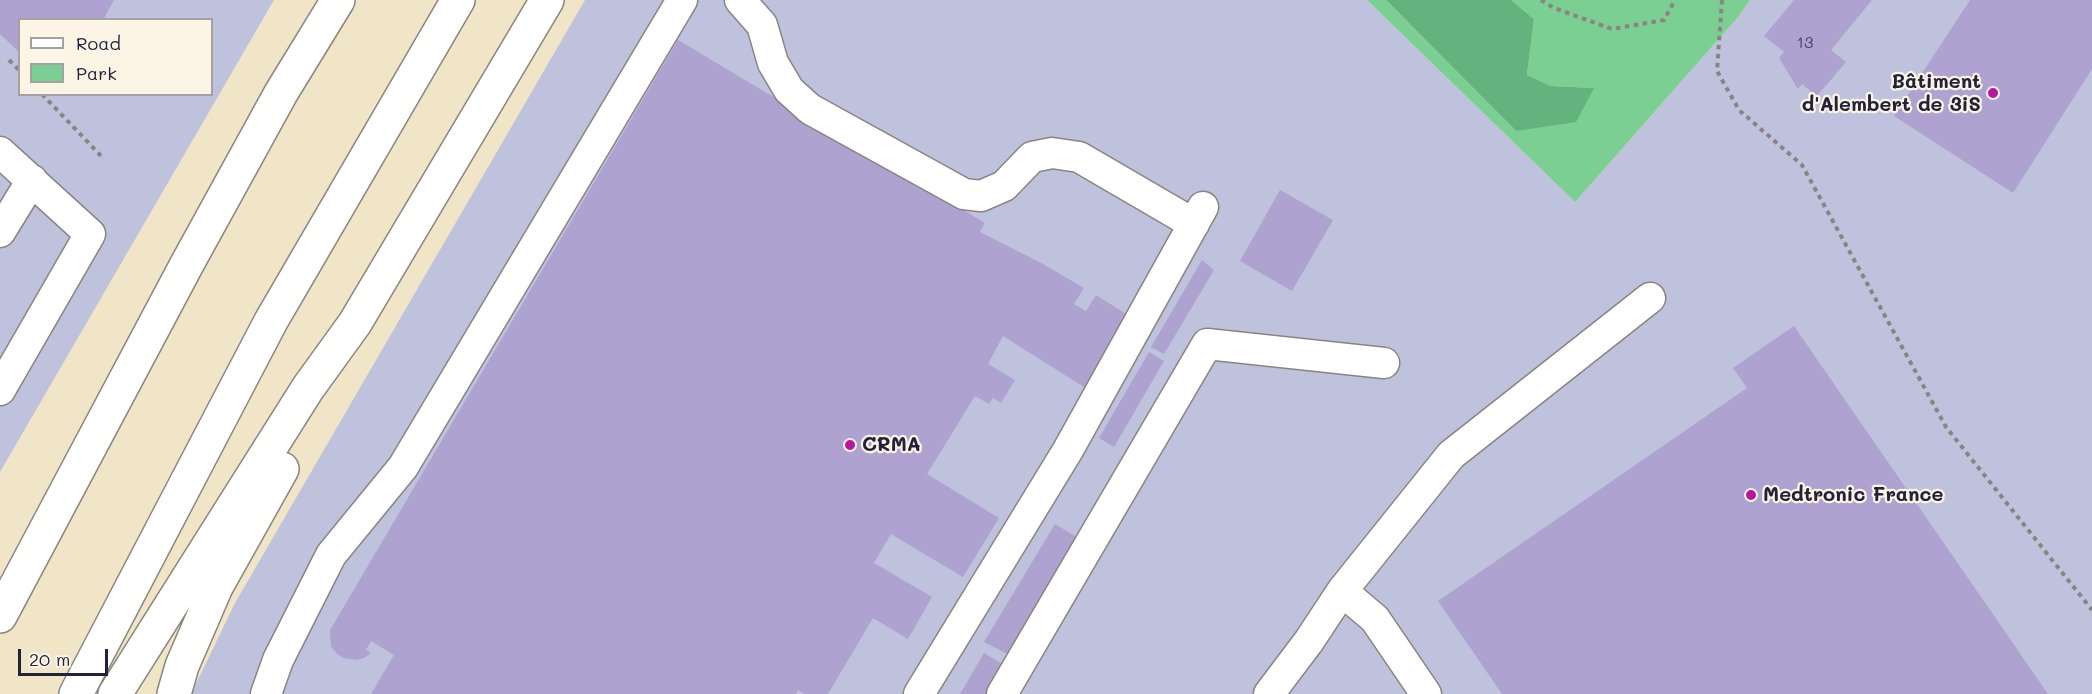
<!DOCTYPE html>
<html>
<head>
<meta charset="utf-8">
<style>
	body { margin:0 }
	#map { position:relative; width:2092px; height:694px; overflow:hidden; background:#f1e5c7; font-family:Mali,sans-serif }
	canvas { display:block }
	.legend { position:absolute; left:18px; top:18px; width:195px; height:78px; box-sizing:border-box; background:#fcf5e5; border:2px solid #a5a1a1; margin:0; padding:8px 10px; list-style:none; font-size:18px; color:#22223b }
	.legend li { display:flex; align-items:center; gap:12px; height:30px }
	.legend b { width:30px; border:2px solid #a5a1a1 }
	.scale { position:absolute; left:18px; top:649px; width:90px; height:27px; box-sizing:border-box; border:3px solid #22223b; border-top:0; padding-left:8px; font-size:18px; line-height:21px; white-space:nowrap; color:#22223b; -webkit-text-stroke:4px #fcf5e5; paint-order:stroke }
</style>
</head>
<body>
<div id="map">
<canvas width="2092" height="694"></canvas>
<ul class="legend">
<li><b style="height:8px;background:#fff"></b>Road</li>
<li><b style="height:16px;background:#7bcf93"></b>Park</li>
</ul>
<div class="scale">20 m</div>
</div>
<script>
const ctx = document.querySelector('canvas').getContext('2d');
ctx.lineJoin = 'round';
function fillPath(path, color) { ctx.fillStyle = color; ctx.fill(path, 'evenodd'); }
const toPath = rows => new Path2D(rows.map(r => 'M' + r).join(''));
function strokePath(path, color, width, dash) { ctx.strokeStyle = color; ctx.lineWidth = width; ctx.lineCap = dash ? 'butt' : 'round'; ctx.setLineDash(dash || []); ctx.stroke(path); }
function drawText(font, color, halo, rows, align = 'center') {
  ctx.font = font + ' Mali,sans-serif'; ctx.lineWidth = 4.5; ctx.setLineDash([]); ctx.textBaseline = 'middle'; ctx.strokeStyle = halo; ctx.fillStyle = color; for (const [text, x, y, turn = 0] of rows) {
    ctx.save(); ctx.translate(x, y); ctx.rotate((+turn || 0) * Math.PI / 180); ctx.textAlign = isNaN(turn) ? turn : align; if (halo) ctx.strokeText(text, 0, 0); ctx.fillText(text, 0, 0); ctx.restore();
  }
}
const industrial = toPath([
	[0,0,274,0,0,472],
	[20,20,212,20,212,94,20,94],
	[585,0,1367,0,1575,202,1739,16,1750,0,2092,0,2092,694,191,694,235,603]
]);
const green = toPath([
	[1367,0,1386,0,1516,131,1594,88,1551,86,1527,75,1534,19,1511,0,1750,0,1739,16,1575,202]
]);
const forest = toPath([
	[1386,0,1511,0,1534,19,1527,75,1551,86,1594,88,1576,122,1516,131]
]);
const building = toPath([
	[0,0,114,0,103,20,20,20,20,53,0,34],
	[1794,0,1872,0,1831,50,1846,62,1817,96,1802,84,1798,89,1779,58,1784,52,1764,36],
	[1970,0,2092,0,2092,69,2013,193,1894,116],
	[678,40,985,223,980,232,1043,264,1084,288,1074,304,1086,311,1096,295,1134,319,1095,394,1003,336,988,364,1015,380,1001,403,993,398,989,404,975,396,927,474,999,518,963,577,891,534,874,563,932,597,908,639,873,618,828,694,804,694,798,690,796,694,371,694,394,655,371,641,366,650,371,653,364,658,357,660,343,658,336,653,331,646,330,630],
	[1280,190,1333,220,1292,291,1240,261],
	[1202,260,1214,270,1164,354,1151,347],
	[1794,326,2048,694,1502,694,1438,601,1747,388,1733,368],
	[1149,352,1164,361,1114,447,1099,438],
	[1055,524,1082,540,1013,657,984,642],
	[984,653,1007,667,991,694,960,694]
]);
const path = toPath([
	[1541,0,1554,8,1612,29,1664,20,1675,0],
	[1722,0,1717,71,1739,110,1802,165,1946,427,2092,610],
	[9,60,20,71],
	[42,94,103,158]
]);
const minor = toPath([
	[740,0,762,25,773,63,789,90,810,109,964,194,981,196,1004,186,1032,157,1052,153,1079,157,1194,224],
	[0,152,90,234,0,390],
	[0,232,32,180],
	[1342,591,1375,619,1426,694],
	[266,694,278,660,331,555,403,467,682,0],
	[919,694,1068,450,1203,207],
	[1002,694,1207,344,1384,363],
	[1269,694,1309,641,1342,591,1451,455,1650,298]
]);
const highway = toPath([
	[0,616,187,264,281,93,338,0],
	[76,694,271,321,458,0],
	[115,694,308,388,355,323,547,0],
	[174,694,182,666,216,587,282,469]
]);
const markers = [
	[1993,93,6,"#b5179e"],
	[850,445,6,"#b5179e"],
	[1751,495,6,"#b5179e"]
];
const numberNames = [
	["13",1805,43]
];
const poiNames = [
	["Bâtiment",1981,82,"right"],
	["d'Alembert de 3iS",1981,105,"right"],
	["CRMA",862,445],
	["Medtronic France",1763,495]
];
fillPath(industrial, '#bfc2dd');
fillPath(green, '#7bcf93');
fillPath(forest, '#64b27d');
fillPath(building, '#aea2d0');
strokePath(minor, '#8a8481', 33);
strokePath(highway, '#8a8481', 36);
strokePath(path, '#8a8481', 4, [4.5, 4.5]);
strokePath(minor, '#fff', 30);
strokePath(highway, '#fff', 33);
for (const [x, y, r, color] of markers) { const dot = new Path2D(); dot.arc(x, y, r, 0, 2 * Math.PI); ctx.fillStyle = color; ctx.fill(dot); strokePath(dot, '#fcf5e5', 2); }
drawText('16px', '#454260', null, numberNames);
drawText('bold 20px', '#22223b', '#fcf5e5', poiNames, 'left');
</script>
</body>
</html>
